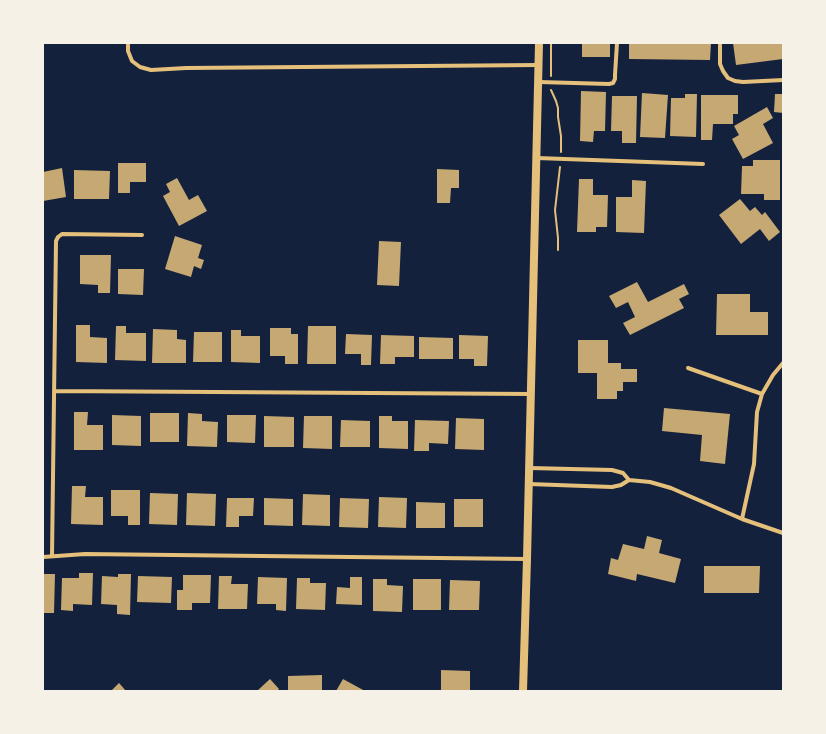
<!DOCTYPE html>
<html>
<head>
<meta charset="utf-8">
<style>
	body { margin:0 }
	#map { position:relative; width:826px; height:734px; overflow:hidden; background:#14213d; font-family:Poppins,sans-serif }
	canvas { display:block }
	.frame { position:absolute; inset:0; border:44px solid #f6f1e7; pointer-events:none }
</style>
</head>
<body>
<div id="map">
<canvas width="826" height="734"></canvas>
<div class="frame"></div>
</div>
<script>
const ctx = document.querySelector('canvas').getContext('2d');
ctx.lineJoin = 'round';
function fillPath(path, color) { ctx.fillStyle = color; ctx.fill(path, 'evenodd'); }
const toPath = rows => new Path2D(rows.map(r => 'M' + r).join(''));
function strokePath(path, color, width, dash) { ctx.strokeStyle = color; ctx.lineWidth = width; ctx.lineCap = dash ? 'butt' : 'round'; ctx.setLineDash(dash || []); ctx.stroke(path); }
const building = toPath([
	[582,43,610,43,610,57,582,57],
	[629,43,711,43,710,60,629,59],
	[733,43,783,43,783,59,736,65],
	[581,91,606,92,605,131,594,131,593,142,580,141],
	[642,93,668,95,665,138,640,137],
	[685,94,697,94,696,137,670,136,671,98,685,98],
	[775,94,783,94,783,113,774,112],
	[701,95,738,95,738,114,733,114,733,124,713,124,712,140,701,140],
	[612,96,637,96,636,143,622,143,622,131,611,131],
	[767,107,773,118,763,124,773,143,743,159,732,139,739,135,734,126],
	[753,160,780,160,780,200,764,200,764,194,741,194,742,166,753,166],
	[118,163,146,163,146,182,130,182,130,193,118,193],
	[62,168,66,197,43,201,43,172],
	[437,169,459,170,459,188,451,188,450,203,437,203],
	[74,170,110,171,109,199,74,199],
	[177,178,189,200,198,195,207,211,179,226,163,196,170,192,166,184],
	[579,179,593,179,593,195,608,195,607,227,596,227,596,232,577,232],
	[632,180,646,181,644,233,616,232,616,197,632,197],
	[740,199,750,211,755,207,762,215,765,212,780,232,769,241,760,229,741,244,719,215],
	[175,236,202,245,198,258,204,260,201,269,194,266,191,277,165,269],
	[379,241,401,242,399,286,377,285],
	[80,255,111,255,110,293,98,293,98,285,80,284],
	[118,269,144,269,143,295,118,294],
	[637,282,648,302,684,284,689,294,679,299,684,308,630,335,623,323,635,317,628,302,616,308,609,296],
	[717,294,750,294,750,312,768,312,768,335,716,335],
	[76,325,90,325,90,337,107,338,107,363,76,362],
	[116,326,126,326,126,333,146,333,146,361,115,360],
	[308,326,336,326,336,364,307,364],
	[270,328,291,328,291,334,298,334,298,364,285,364,285,356,270,356],
	[153,329,177,330,177,339,186,340,186,363,152,363],
	[231,330,241,330,241,336,260,336,260,363,231,362],
	[194,332,222,332,222,362,193,362],
	[346,334,372,335,371,365,361,365,361,354,345,354],
	[381,335,414,336,414,357,395,357,395,364,380,364],
	[459,335,488,336,487,366,474,366,474,359,459,359],
	[419,337,453,338,453,359,419,359],
	[578,340,608,340,608,363,621,363,621,369,637,369,637,382,623,382,623,391,617,391,617,399,597,399,597,373,578,373],
	[664,408,730,414,725,464,700,461,702,435,662,431],
	[74,412,88,412,87,425,103,425,103,450,74,450],
	[150,413,179,413,179,442,150,442],
	[188,413,202,414,202,421,218,422,217,447,187,446],
	[112,415,141,416,141,446,112,445],
	[227,415,256,415,255,443,227,442],
	[264,416,294,417,294,447,264,447],
	[304,416,332,416,332,449,303,448],
	[379,416,392,416,392,421,408,421,408,449,379,448],
	[456,418,484,419,484,450,455,449],
	[341,420,370,421,370,447,340,447],
	[415,420,449,421,448,444,429,443,429,451,414,451],
	[72,486,86,486,85,497,103,497,103,525,71,524],
	[111,490,140,490,140,525,128,525,128,516,111,516],
	[150,493,178,494,177,525,149,524],
	[187,493,216,494,215,526,186,525],
	[303,494,330,495,330,526,302,525],
	[379,497,407,498,406,528,378,527],
	[227,498,254,498,253,516,239,516,239,527,226,527],
	[264,498,293,499,293,526,264,525],
	[340,498,369,499,368,528,339,527],
	[454,499,483,499,483,527,454,527],
	[416,502,445,503,445,528,416,528],
	[647,536,662,540,659,553,681,559,675,583,637,574,636,581,608,574,611,558,618,560,623,544,644,549],
	[704,566,760,566,759,593,704,593],
	[79,573,93,573,92,605,73,604,73,611,61,610,62,578,79,578],
	[43,574,55,574,54,613,43,613],
	[118,574,131,574,130,615,117,614,117,605,101,604,102,576,118,577],
	[183,575,211,575,210,603,192,603,192,610,177,610,177,590,183,590],
	[138,576,172,577,171,603,137,602],
	[219,576,232,576,231,584,248,584,247,609,218,609],
	[258,577,287,578,286,611,276,610,276,604,257,604],
	[350,577,362,577,362,605,336,604,337,587,350,588],
	[297,578,310,578,310,583,326,583,325,610,296,609],
	[373,579,387,579,387,585,403,586,402,612,373,611],
	[413,579,441,579,441,610,413,610],
	[450,580,480,581,479,610,449,610],
	[441,670,470,671,470,691,441,691],
	[322,675,322,691,288,691,288,676],
	[270,679,279,689,277,691,257,691],
	[343,679,365,691,336,691],
	[119,683,126,691,111,691]
]);
const path = toPath([
	[551,76,551,43],
	[551,90,556,101,558,108,558,117,561,136,561,152],
	[558,250,558,238,555,210,560,167]
]);
const minor = toPath([
	[128,43,128,51,132,61,140,67,151,70,186,68,538,65],
	[720,43,720,64,723,71,728,78,735,81,743,82,783,80],
	[539,82,609,84,613,83,615,79,615,75,617,43],
	[537,158,703,164],
	[688,368,762,394],
	[54,391,531,394],
	[530,468,612,470,623,473,629,480,650,482,671,488,742,519,783,533],
	[529,484,612,487,621,485,629,480],
	[742,519,754,464,757,412,762,394,773,375,783,363],
	[52,556,56,241,58,237,62,234,142,235],
	[43,557,85,554,527,559]
]);
const secondary = toPath([
	[523,691,527,559,539,43]
]);
fillPath(building, '#c6a872');
strokePath(path, '#e5c07b', 2);
strokePath(minor, '#e5c07b', 4);
strokePath(secondary, '#e5c07b', 8);
</script>
</body>
</html>
